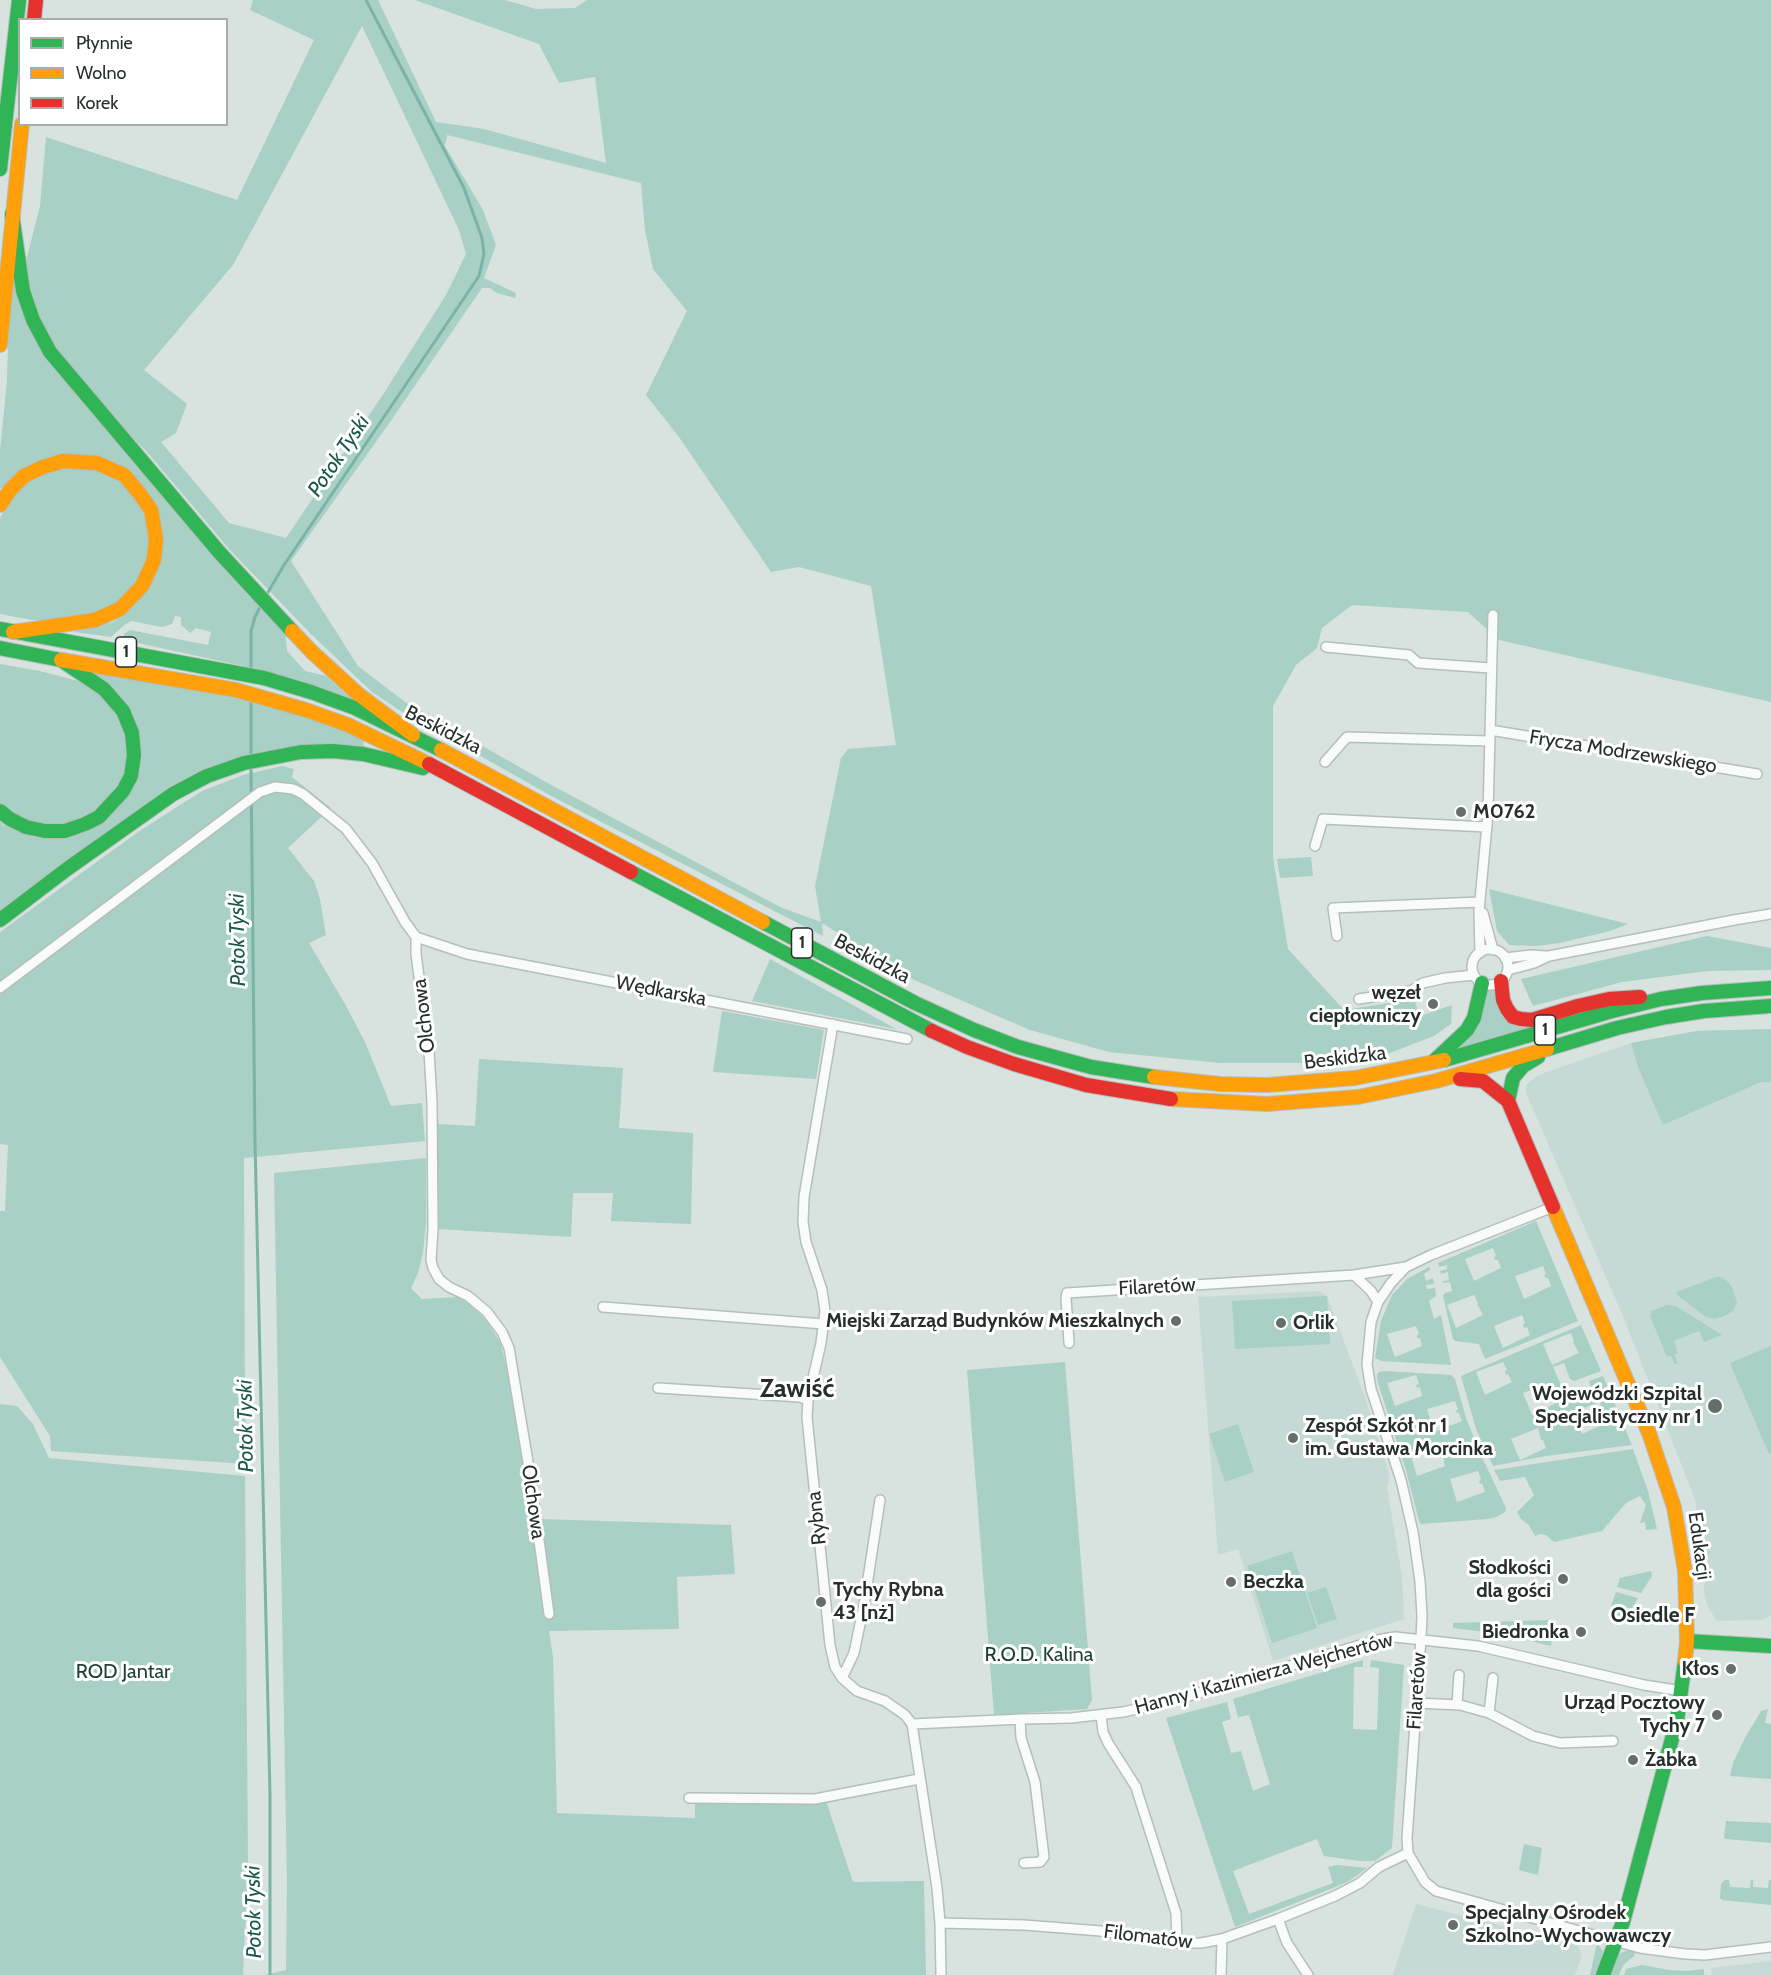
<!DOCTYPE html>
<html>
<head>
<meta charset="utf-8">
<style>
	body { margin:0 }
	#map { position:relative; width:1771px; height:1975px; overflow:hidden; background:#d8e2df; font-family:Cabin,sans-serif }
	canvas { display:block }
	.legend { position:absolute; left:18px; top:18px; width:210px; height:108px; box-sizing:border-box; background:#fff; border:2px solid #a9acab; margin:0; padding:8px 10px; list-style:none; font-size:18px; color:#272f2c }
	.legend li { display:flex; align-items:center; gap:12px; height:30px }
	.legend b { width:30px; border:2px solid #a9acab }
</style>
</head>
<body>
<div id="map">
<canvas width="1771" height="1975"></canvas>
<ul class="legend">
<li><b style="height:8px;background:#30b455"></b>Płynnie</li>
<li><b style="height:8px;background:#ff9f0a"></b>Wolno</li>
<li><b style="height:8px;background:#e5322d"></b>Korek</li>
</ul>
</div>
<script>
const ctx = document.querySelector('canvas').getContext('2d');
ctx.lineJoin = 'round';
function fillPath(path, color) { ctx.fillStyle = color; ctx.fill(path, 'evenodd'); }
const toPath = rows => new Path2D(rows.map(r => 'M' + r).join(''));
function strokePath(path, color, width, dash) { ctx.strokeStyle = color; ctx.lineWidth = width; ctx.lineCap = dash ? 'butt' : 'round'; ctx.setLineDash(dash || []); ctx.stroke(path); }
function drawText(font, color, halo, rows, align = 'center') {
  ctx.font = font + ' Cabin,sans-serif'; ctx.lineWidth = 6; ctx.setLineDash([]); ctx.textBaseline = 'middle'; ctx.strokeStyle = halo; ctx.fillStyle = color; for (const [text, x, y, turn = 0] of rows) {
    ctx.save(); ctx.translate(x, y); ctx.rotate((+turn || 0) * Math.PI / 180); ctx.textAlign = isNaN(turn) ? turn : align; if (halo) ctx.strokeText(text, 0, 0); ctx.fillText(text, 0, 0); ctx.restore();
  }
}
const built = toPath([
	[1771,1029,1771,1616,1760,1620,1717,1621,1707,1606,1704,1590,1705,1572,1695,1499,1622,1314,1526,1093,1526,1085,1538,1075,1631,1043,1697,1031],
	[1320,1291,1327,1296,1366,1400,1390,1477,1387,1487,1402,1576,1404,1619,1273,1661,1238,1549,1218,1555,1198,1297],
	[1416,1904,1578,1945,1582,1956,1575,1975,1393,1975],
	[1771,1961,1771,1975,1712,1975,1711,1968]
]);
const green = toPath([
	[253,0,378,0,436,122,484,129,606,163,595,77,559,83,539,44,415,0,505,0,536,9,575,8,587,0,1771,0,1771,702,1499,640,1468,612,1352,605,1322,628,1317,648,1296,665,1273,706,1273,858,1288,949,1344,1010,1414,999,1420,1016,1452,1005,1451,1024,1434,1036,1387,1054,1307,1063,1220,1063,1109,1052,1030,1030,912,979,822,923,823,936,555,798,399,710,372,692,311,634,231,551,147,452,95,400,54,350,37,317,24,269,40,206,46,137,237,200,314,40,250,10],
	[362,26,459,230,466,254,446,295,382,396,286,538,229,523,161,442,176,433,187,404,144,370,233,265],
	[447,135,641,183,645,230,653,269,687,311,646,395,679,437,771,572,799,567,871,586,896,745,848,749,841,758,815,886,821,922,780,907,544,781,405,702,358,666,291,561,388,425,482,288,490,288,497,293,515,298,516,293,484,278,496,245,483,210,445,146],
	[14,264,33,329,285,630,287,651,305,671,326,676,354,701,257,669,124,640,124,634,130,630,208,645,211,632,196,628,190,633,181,625,181,617,175,616,172,624,162,627,131,621,123,626,111,637,75,632,75,629,113,622,132,607,160,522,95,456,4,489,0,488,0,451,7,381,9,306],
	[64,466,99,469,125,484,142,509,151,540,144,569,137,585,116,606,93,615,64,620,32,620,0,614,0,518,13,494,35,477],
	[0,664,40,671,86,683,118,713,129,744,129,770,93,816,45,828,0,806],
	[95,673,216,693,313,719,363,739,364,749,219,766,0,915,0,821,3,825,34,837,125,798,136,726],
	[282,766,294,769,292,777,331,808,288,848,314,881,320,899,326,935,309,943,345,1004,365,1042,391,1106,422,1103,425,1141,244,1158,245,1407,247,1464,51,1451,50,1436,0,1357,0,1211,5,1211,8,1145,0,1144,0,932,138,832,202,791,243,775],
	[1311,857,1313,876,1280,878,1277,859],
	[1489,889,1628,924,1610,931,1560,943,1536,946,1509,945,1497,931],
	[1707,936,1771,948,1771,970,1708,971,1622,982,1533,1006,1521,979],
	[770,959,896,1029,752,1001],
	[1485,989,1496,989,1532,1027,1460,1049,1458,1046],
	[722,1011,824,1030,816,1079,713,1072],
	[1771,1029,1771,1082,1761,1082,1663,1125,1638,1067,1631,1043,1697,1031],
	[479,1059,623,1068,619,1128,693,1133,691,1224,611,1221,613,1193,573,1193,571,1237,439,1229,437,1124,475,1126],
	[426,1158,426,1222,423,1253,418,1273,411,1288,422,1299,457,1297,468,1303,487,1321,501,1344,511,1388,531,1515,540,1519,731,1525,735,1574,677,1577,679,1629,549,1631,553,1657,557,1813,695,1818,695,1802,826,1801,853,1882,924,1881,926,1975,264,1975,286,1970,287,1883,274,1173],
	[1536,1221,1578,1321,1485,1359,1479,1344,1455,1341,1453,1339,1443,1296,1445,1293,1452,1291,1450,1282,1443,1283,1443,1281,1449,1280,1448,1272,1441,1274,1440,1271,1447,1269,1447,1265,1439,1267,1438,1263],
	[1493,1248,1496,1256,1494,1257,1495,1260,1498,1260,1501,1268,1474,1281,1465,1259],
	[1543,1266,1546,1274,1544,1275,1546,1278,1548,1278,1551,1286,1524,1299,1515,1276],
	[1474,1295,1478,1303,1477,1306,1479,1307,1483,1315,1456,1328,1447,1305],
	[1522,1315,1525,1323,1523,1324,1524,1328,1527,1327,1530,1335,1503,1348,1494,1326],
	[1429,1267,1431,1269,1424,1274,1426,1281,1433,1278,1434,1284,1426,1285,1427,1289,1435,1288,1436,1296,1429,1301,1434,1319,1441,1315,1451,1365,1382,1361,1375,1358,1381,1321,1392,1295,1407,1279],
	[1416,1326,1419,1334,1417,1335,1417,1338,1420,1338,1422,1346,1395,1357,1387,1334],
	[1716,1277,1721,1277,1727,1281,1732,1287,1737,1302,1733,1311,1724,1316,1715,1319,1706,1317,1677,1295,1677,1292],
	[1327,1296,1330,1344,1235,1349,1232,1301],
	[1667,1305,1676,1306,1722,1335,1704,1342,1699,1331,1674,1341,1678,1353,1674,1355,1678,1363,1675,1364,1671,1356,1667,1357,1650,1316,1651,1311],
	[1581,1325,1601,1371,1574,1381,1570,1379,1564,1363,1553,1367,1567,1398,1576,1394,1578,1397,1593,1393,1589,1381,1603,1376,1632,1445,1546,1456,1493,1466,1476,1429,1461,1376],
	[1571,1333,1574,1341,1573,1342,1579,1353,1552,1365,1543,1344],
	[1503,1362,1507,1370,1505,1371,1506,1375,1508,1374,1512,1382,1485,1395,1476,1372],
	[1550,1383,1553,1390,1552,1391,1558,1402,1532,1415,1523,1393],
	[1600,1402,1602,1412,1608,1422,1582,1434,1573,1412],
	[1538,1428,1541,1440,1543,1440,1546,1448,1520,1460,1511,1439],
	[1771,1346,1771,1453,1769,1454,1730,1363],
	[1065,1362,1092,1700,1087,1709,994,1715,967,1370],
	[1385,1371,1451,1375,1455,1379,1466,1418,1481,1455,1506,1508,1505,1512,1494,1518,1487,1519,1421,1524,1419,1521,1406,1470,1377,1380,1377,1375,1379,1372],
	[1416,1375,1419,1384,1416,1385,1417,1388,1420,1387,1422,1396,1395,1406,1387,1383],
	[1455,1401,1458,1409,1456,1411,1456,1412,1459,1413,1462,1421,1434,1432,1427,1409],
	[1439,1445,1442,1453,1439,1454,1440,1458,1443,1457,1445,1466,1417,1476,1410,1453],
	[1478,1471,1481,1479,1479,1482,1480,1484,1482,1483,1485,1492,1457,1502,1450,1479],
	[0,1404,17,1406,33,1424,49,1458,245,1476,248,1868,243,1975,0,1975],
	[1238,1424,1254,1472,1225,1482,1209,1434],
	[1633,1449,1648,1491,1657,1529,1646,1530,1645,1522,1640,1523,1646,1505,1640,1496,1626,1503,1602,1531,1554,1542,1546,1535,1540,1534,1535,1536,1529,1525,1521,1519,1517,1512,1534,1495,1525,1477,1500,1481,1494,1470],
	[1292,1551,1317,1628,1272,1643,1247,1566],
	[1651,1571,1652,1576,1641,1593,1617,1587,1620,1578],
	[1326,1587,1337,1619,1318,1625,1307,1593],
	[1616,1592,1638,1598,1629,1613,1614,1617,1611,1606],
	[1553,1620,1551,1646,1501,1634,1453,1628,1453,1623],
	[1363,1660,1363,1667,1354,1667,1353,1729,1377,1730,1379,1668,1370,1667,1371,1660,1404,1665,1392,1848,1375,1861,1360,1861,1324,1856,1317,1839,1233,1871,1249,1914,1333,1883,1328,1867,1337,1865,1367,1868,1349,1881,1333,1888,1235,1927,1166,1718,1227,1702,1231,1719,1222,1722,1231,1753,1241,1751,1253,1791,1270,1784,1249,1715,1238,1717,1233,1699],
	[1768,1709,1765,1723,1771,1724,1771,1779,1730,1776,1733,1763,1746,1736,1761,1711],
	[1726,1821,1771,1823,1771,1843,1726,1839,1724,1838],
	[1524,1844,1542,1848,1538,1875,1519,1870],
	[1725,1880,1729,1880,1730,1887,1750,1888,1751,1880,1753,1880,1753,1887,1768,1888,1769,1880,1771,1880,1771,1905,1722,1900,1720,1898,1721,1884],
	[1597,1943,1603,1951,1602,1957,1595,1975,1590,1975],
	[1628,1950,1635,1952,1634,1956,1623,1965,1619,1975,1611,1975,1618,1957,1621,1953],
	[1642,1965,1669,1970,1687,1971,1704,1969,1704,1975,1624,1975,1626,1969]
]);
const stream = toPath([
	[267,594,284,565,479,276,484,254,482,238,464,188,366,0],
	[251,671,251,631,255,617,261,605],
	[251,755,251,699],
	[251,768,255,1142,270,1795,270,1975]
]);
const street = toPath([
	[1326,647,1409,655,1418,663,1491,668],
	[1490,730,1757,774],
	[1325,762,1347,737,1489,741],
	[1315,846,1323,819,1487,827],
	[1483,913,1493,950],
	[1337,936,1333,908,1480,902],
	[416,937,467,954,907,1039],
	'1472 967a18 18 0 1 1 36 0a18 18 0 1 1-36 0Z',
	[1480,953,1479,911,1488,814,1493,615],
	[1505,958,1531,955,1546,956],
	[1508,970,1534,963,1549,956,1734,920,1771,914],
	[0,988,260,792,275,787,293,789,303,794,346,829,372,863,405,922,416,937,416,954,429,1051,432,1102,433,1230,431,1260,433,1268,439,1279,449,1287,468,1296,487,1312,502,1332,509,1348,530,1474,549,1614],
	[1359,999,1411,991,1423,983,1445,978,1474,975],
	[833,1024,804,1197,803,1222,806,1242,822,1290,825,1311,821,1343,808,1400,807,1417,830,1645,835,1667,842,1678,857,1691,885,1701,905,1715,912,1724,937,1888,940,1923,941,1975],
	[1553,1207,1431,1255,1406,1267,1391,1283,1378,1302,1371,1322,1367,1365,1371,1389,1401,1480,1413,1532,1420,1581,1422,1616,1421,1639,1407,1838,1408,1853,1425,1882,1436,1891,1640,1948,1685,1954,1705,1955,1771,1947],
	[1354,1275,1371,1291,1378,1302],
	[603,1307,824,1324],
	[1069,1343,1066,1298,1067,1293,1354,1275,1406,1267],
	[658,1388,800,1397,808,1400],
	[842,1678,854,1653,864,1605,880,1500],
	[1416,1703,1460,1705,1489,1713,1533,1736,1560,1743,1613,1741],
	[1457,1705,1459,1675],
	[1489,1713,1493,1678],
	[1101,1715,1103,1732,1108,1743,1136,1787,1138,1794,1176,1913,1177,1943],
	[1020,1719,1021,1738,1035,1782,1044,1857,1040,1862,1024,1863],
	[912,1724,1023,1719,1071,1718,1123,1712,1169,1702,1377,1640,1395,1637,1478,1646,1644,1685,1682,1691],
	[689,1798,815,1799,919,1779],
	[1278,1919,1287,1943,1308,1975],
	[940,1923,1024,1925,1101,1931,1177,1943,1201,1943,1222,1939,1278,1919,1335,1896,1360,1883,1379,1867,1408,1853],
	[1221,1975,1222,1939]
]);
const fast = toPath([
	[0,169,19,0],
	[12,214,23,291,33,320,50,352,219,552,292,631],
	[0,629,264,678,311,692,355,708,441,750],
	[0,648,61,660,104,689,123,711,132,733,134,755,131,776,123,791,99,817,85,824,65,831,45,831,26,827,10,819,0,811],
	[631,872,932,1031],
	[0,920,67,869,173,794,207,776,244,763,301,752,333,751,363,754,423,768],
	[763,922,915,1003,974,1030,1018,1047,1091,1067,1154,1077],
	[1547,1049,1617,1028,1666,1017,1704,1011,1771,1006],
	[1435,1060,1467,1030,1474,1018,1482,983],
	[1444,1060,1612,1011,1661,999,1702,993,1771,988],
	[1508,1101,1513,1078,1523,1066,1538,1057],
	[1687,1641,1771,1646],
	[1603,1975,1623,1922,1677,1720,1685,1661]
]);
const slow = toPath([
	[0,345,22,124],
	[0,505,10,490,24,476,43,467,63,461,97,463,124,475,140,494,151,510,156,538,154,560,142,586,120,609,95,620,13,632],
	[292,631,312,652,358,694,413,735],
	[61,660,236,690,306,710,348,725,429,764],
	[441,750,763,922],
	[1154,1077,1220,1084,1267,1085,1355,1078,1444,1060],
	[1171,1099,1267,1104,1358,1097,1436,1081,1547,1049],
	[1553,1207,1649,1433,1674,1507,1685,1571,1687,1641,1685,1661]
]);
const jam = toPath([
	[34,20,36,0],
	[429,764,631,872],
	[1501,981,1503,1000,1507,1009,1513,1017,1521,1019,1532,1020,1578,1006,1609,999,1640,997],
	[932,1031,967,1047,1014,1064,1086,1085,1171,1099],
	[1460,1079,1483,1081,1508,1101,1553,1207]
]);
const markers = [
	[1461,812,6,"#656e6b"],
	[1433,1004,6,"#656e6b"],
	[1176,1321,6,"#656e6b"],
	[1281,1323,6,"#656e6b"],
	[1715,1406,8,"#656e6b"],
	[1293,1438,6,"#656e6b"],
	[1563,1579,6,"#656e6b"],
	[1231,1582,6,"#656e6b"],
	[821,1602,6,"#656e6b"],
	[1581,1632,6,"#656e6b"],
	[1731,1669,6,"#656e6b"],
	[1717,1715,6,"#656e6b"],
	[1633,1760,6,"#656e6b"],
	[1453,1925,6,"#656e6b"]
];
const shields = [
	[126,652,21],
	[802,943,21],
	[1545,1030,21]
];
const shieldNames = [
	["1",126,652],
	["1",802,943],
	["1",1545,1030]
];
const streetNames = [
	["Beskidzka",443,730,27],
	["Frycza Modrzewskiego",1623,752,9],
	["Beskidzka",872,959,28],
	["Wędkarska",661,991,11],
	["Olchowa",424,1016,-97],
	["Beskidzka",1345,1058,-7],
	["Filaretów",1157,1287,-3],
	["Olchowa",533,1502,82],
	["Rybna",817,1518,-96],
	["Edukacji",1699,1546,82],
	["Hanny i Kazimierza Wejchertów",1264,1674,-15],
	["Filaretów",1417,1691,-86],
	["Filomatów",1148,1937,7]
];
const poiNames = [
	["M0762",1473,812],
	["węzeł",1421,993,"right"],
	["ciepłowniczy",1421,1016,"right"],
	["Miejski Zarząd Budynków Mieszkalnych",1164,1321,"right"],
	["Orlik",1293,1323],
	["Wojewódzki Szpital",1702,1394,"right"],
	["Specjalistyczny nr 1",1702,1417,"right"],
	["Zespół Szkół nr 1",1305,1426],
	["im. Gustawa Morcinka",1305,1449],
	["Słodkości",1551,1568,"right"],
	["dla gości",1551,1591,"right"],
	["Beczka",1243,1582],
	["Tychy Rybna",833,1590],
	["43 [nż]",833,1613],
	["Biedronka",1569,1632,"right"],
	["Kłos",1719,1669,"right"],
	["Urząd Pocztowy",1705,1703,"right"],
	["Tychy 7",1705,1726,"right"],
	["Żabka",1645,1760],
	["Specjalny Ośrodek",1465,1913],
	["Szkolno-Wychowawczy",1465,1936]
];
const parkNames = [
	["R.O.D. Kalina",1039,1655],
	["ROD Jantar",123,1672]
];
const waterNames = [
	["Potok Tyski",339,456,-56],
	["Potok Tyski",238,940,-91],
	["Potok Tyski",246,1426,-91],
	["Potok Tyski",254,1912,-91]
];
const neighbourhoodNames = [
	["Osiedle F",1653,1616]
];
const districtNames = [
	["Zawiść",797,1389]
];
fillPath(built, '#c6dad5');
fillPath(green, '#a8d0c5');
strokePath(stream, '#7bb3a6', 3);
strokePath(street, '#b5bebb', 12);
strokePath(fast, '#b5bebb', 16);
strokePath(slow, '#b5bebb', 16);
strokePath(jam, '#b5bebb', 16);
strokePath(street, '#f9fbfa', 9);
strokePath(fast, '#30b455', 14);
strokePath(slow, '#ff9f0a', 14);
strokePath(jam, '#e5322d', 14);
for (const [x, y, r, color] of markers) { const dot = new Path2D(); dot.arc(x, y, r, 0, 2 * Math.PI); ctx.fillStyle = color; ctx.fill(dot); strokePath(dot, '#fff', 2); }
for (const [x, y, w] of shields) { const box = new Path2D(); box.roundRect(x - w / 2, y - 15, w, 30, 4.5); ctx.fillStyle = '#fff'; ctx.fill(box); strokePath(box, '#272f2c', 1.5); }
drawText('bold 18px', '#272f2c', null, shieldNames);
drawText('20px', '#272f2c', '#fff', streetNames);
drawText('bold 20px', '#272f2c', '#fff', poiNames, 'left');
drawText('20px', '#1b3e36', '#fff', parkNames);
drawText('italic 21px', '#1a584b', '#fff', waterNames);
drawText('bold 21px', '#272f2c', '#fff', neighbourhoodNames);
drawText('bold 26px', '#272f2c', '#fff', districtNames);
</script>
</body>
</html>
